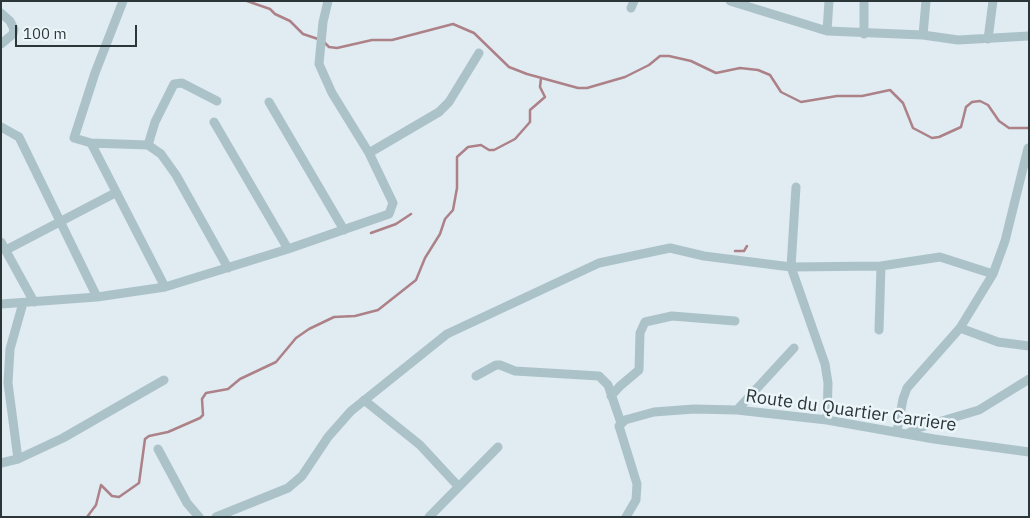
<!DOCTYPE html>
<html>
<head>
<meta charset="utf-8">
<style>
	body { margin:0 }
	#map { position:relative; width:1030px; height:518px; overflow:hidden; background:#e0ecf1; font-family:"IBM Plex Sans",sans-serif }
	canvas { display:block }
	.frame { position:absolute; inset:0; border:2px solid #2b3638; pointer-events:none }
	.scale { position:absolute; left:15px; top:25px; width:122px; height:22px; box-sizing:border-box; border:2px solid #2b3638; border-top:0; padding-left:6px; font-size:15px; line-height:18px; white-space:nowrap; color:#2b3638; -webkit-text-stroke:4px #ecf5f9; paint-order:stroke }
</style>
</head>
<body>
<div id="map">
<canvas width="1030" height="518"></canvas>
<div class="frame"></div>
<div class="scale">100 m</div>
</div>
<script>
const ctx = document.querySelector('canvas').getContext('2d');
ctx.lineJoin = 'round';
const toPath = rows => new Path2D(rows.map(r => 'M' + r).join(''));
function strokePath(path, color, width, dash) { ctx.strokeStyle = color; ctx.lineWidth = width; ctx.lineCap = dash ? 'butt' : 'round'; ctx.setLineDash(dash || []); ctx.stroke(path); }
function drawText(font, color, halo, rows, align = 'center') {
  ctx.font = font + ' "IBM Plex Sans",sans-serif'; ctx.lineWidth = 5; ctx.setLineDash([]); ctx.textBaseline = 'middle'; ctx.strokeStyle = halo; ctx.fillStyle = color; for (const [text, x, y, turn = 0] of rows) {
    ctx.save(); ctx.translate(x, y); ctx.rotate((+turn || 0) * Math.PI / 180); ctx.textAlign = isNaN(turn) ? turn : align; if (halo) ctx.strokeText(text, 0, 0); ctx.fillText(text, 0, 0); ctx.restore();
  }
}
const stream = toPath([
	[247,1,270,9,275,14,290,21,303,34,318,39],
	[323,41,329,47,337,48,372,40,392,40,453,24,474,33,509,67,527,74,578,88,587,88,625,77,649,65,660,56,669,56,691,61,716,73,740,68,758,70,770,75,781,92,801,102,837,96,862,96,890,90,903,103,913,128,932,138,939,137,961,127,966,107,972,102,980,101,988,105,999,121,1009,128,1029,128],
	[371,233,396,224,411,214],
	[735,251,744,251,747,246],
	[87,517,96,505,101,485,112,496,119,497,139,483,145,439,149,436,168,432,200,418,203,415,202,399,206,393,228,389,240,379,276,362,296,338,309,329,334,317,355,316,378,310,416,280,425,258,440,234,445,219,453,210,457,188,457,157,468,147,481,145,489,150,494,150,515,139,530,122,530,110,545,97,540,87,541,78]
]);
const street = toPath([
	[123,1,95,73,74,138,91,143,148,145,161,154,176,175,228,268],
	[730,1,827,31,923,35,958,40,1029,36],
	[864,1,864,34],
	[631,8,634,1],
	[1,13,10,21,14,29,13,34,1,44],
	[827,31,829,1],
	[923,35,926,1],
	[988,39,993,1],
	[269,102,344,230],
	[214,122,288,249],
	[1,127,19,137,97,297],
	[91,143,165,287],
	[148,145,155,122,174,84,182,83,217,101],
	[369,153,439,112,449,102,479,53],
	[796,187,791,267,825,364,828,383,827,420],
	[1,242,34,302],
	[6,250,115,193],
	[1,304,97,297,165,287,288,249,389,214,393,203,369,153,332,93,319,64,323,22,328,1],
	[960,328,998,342,1029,346],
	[879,330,881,266],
	[476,376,496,365,500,365,515,371,599,376,608,385,621,423],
	[611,396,620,386,639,370,640,333,645,322,672,316,735,321],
	[364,400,420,445,458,486],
	[737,410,794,348],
	[897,431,903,399,907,388,960,328,993,274,1005,241,1028,148],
	[907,434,918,428,979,410,1029,379],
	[158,449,187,503,199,517],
	[18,459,8,383,10,349,23,303],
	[1,463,18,459,63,438,164,380],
	[216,517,288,488,302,476,328,437,351,411,447,334,599,263,670,248,704,256,791,267,881,266,940,257,993,274],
	[429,517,498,447],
	[626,517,636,500,637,484,619,426,625,420,654,412,694,409,737,410,827,420,934,439,1029,452]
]);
const streetNames = [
	["Route du Quartier Carriere",851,411,8]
];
strokePath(stream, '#ac8188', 2.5);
strokePath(street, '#acc2c9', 9);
drawText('18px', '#2b3638', '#ecf5f9', streetNames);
</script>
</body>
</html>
